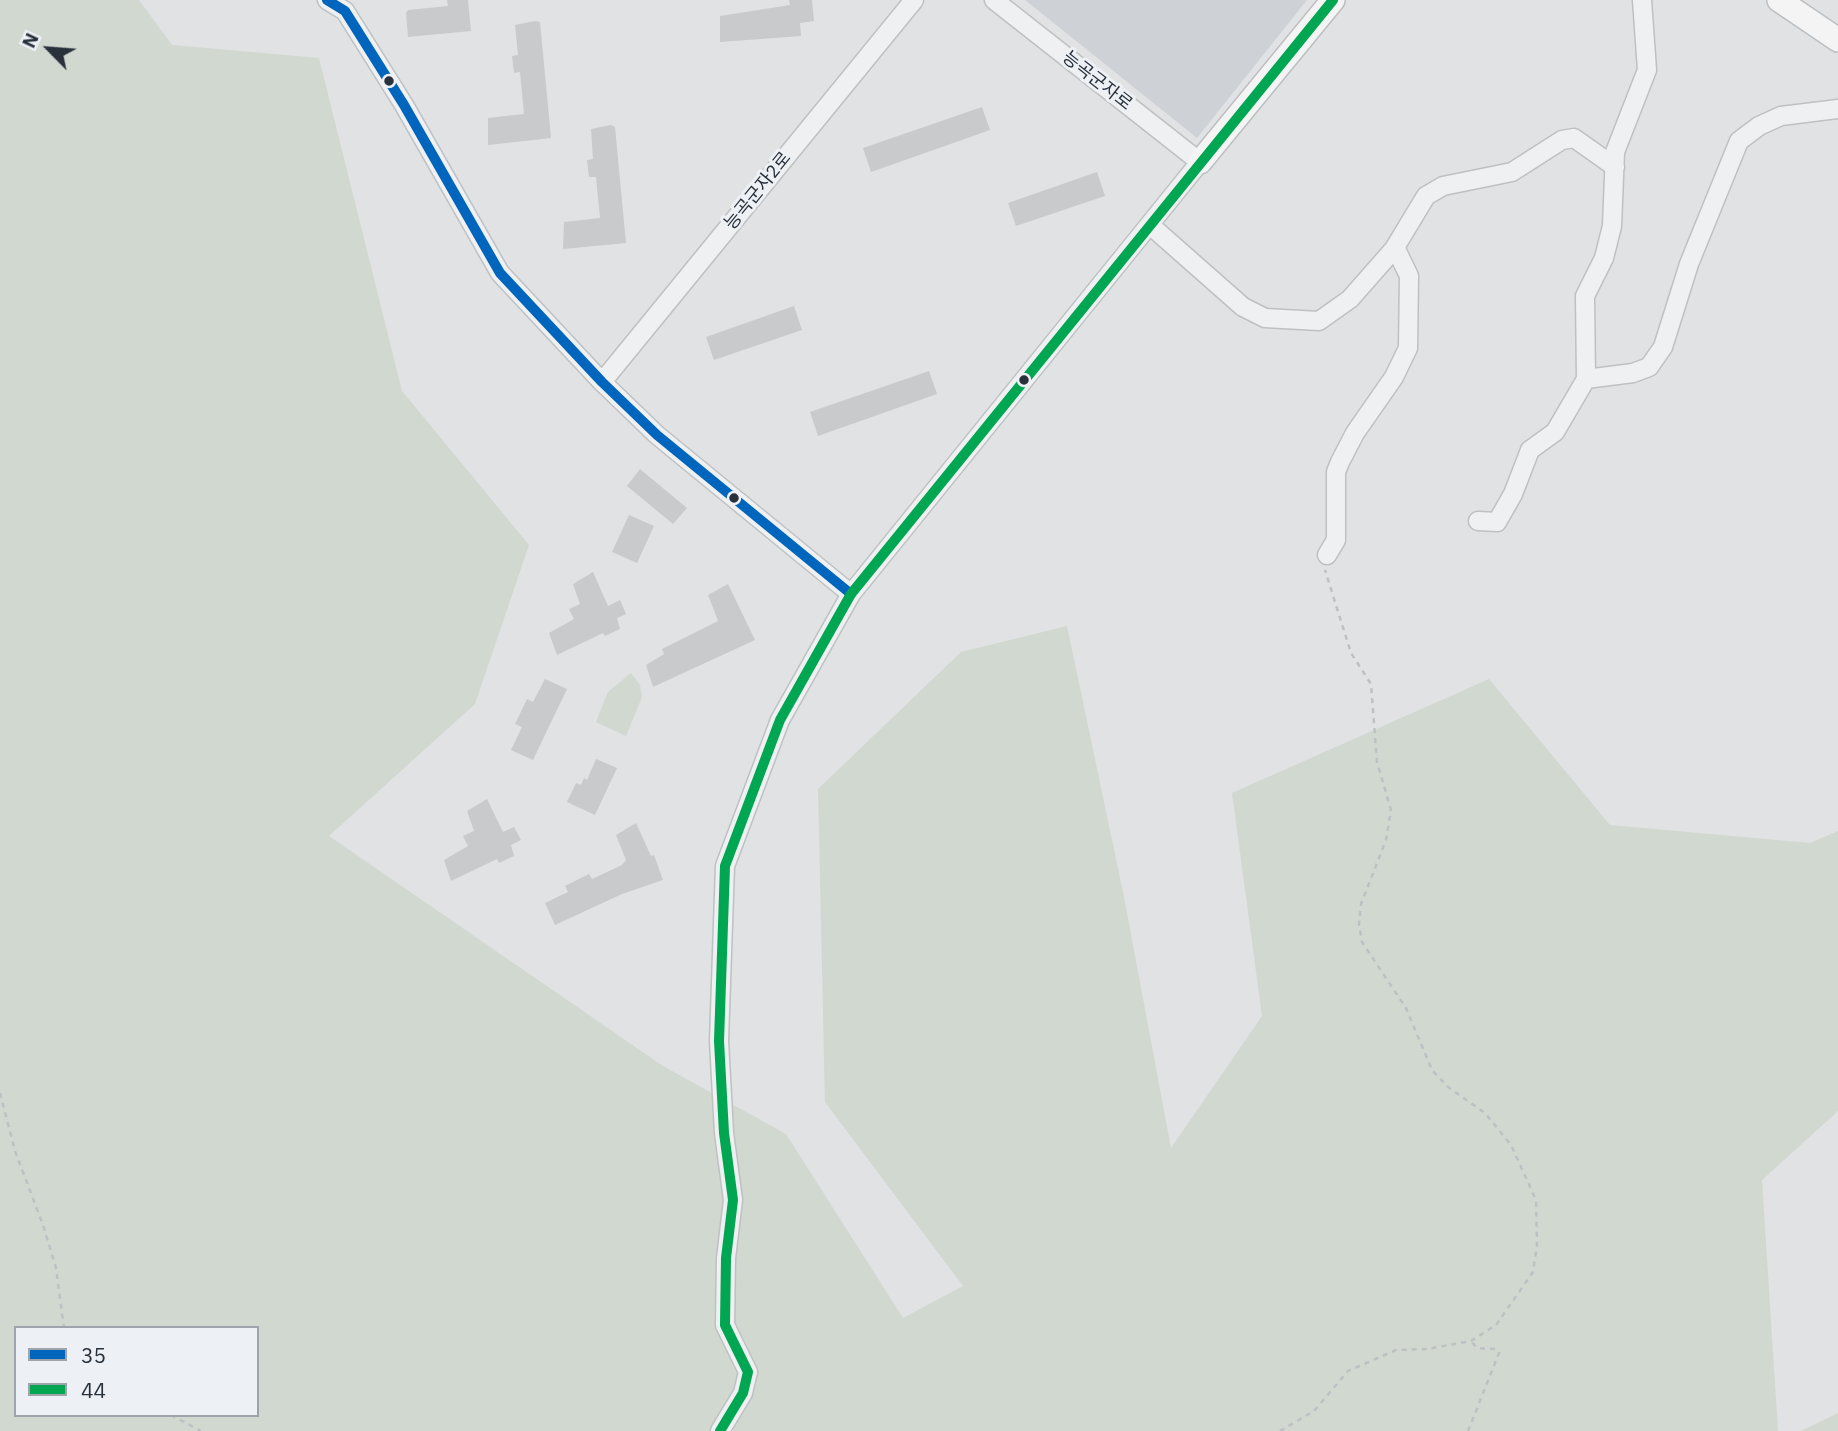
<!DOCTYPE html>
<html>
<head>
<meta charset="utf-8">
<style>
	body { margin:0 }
	#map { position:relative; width:1838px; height:1431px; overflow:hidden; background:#e0e2e4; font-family:"IBM Plex Sans",sans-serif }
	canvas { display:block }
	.legend { position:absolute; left:14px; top:1326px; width:245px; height:91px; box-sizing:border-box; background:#edf0f4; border:2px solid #9fa4aa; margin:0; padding:9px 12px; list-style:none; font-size:21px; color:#29313b }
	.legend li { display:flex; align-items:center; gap:14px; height:35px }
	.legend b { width:35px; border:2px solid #9fa4aa }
	.north { position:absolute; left:14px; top:14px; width:70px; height:70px; -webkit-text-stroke:5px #edf0f4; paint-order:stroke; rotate:295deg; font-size:19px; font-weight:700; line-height:28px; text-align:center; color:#29313b }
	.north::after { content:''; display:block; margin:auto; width:24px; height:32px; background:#29313b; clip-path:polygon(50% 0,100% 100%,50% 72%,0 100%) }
</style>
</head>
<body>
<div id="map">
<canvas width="1838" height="1431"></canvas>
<ul class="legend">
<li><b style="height:9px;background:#0065bd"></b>35</li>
<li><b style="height:9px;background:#00a651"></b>44</li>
</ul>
<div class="north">N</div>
</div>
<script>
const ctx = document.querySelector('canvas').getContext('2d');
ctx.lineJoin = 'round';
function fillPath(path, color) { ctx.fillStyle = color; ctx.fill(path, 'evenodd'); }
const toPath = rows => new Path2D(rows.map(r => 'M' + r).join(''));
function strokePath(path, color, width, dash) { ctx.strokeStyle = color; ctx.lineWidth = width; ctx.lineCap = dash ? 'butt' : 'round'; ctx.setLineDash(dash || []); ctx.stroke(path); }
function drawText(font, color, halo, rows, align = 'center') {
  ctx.font = font + ' "IBM Plex Sans","Noto Sans KR",sans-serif'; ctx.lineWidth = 6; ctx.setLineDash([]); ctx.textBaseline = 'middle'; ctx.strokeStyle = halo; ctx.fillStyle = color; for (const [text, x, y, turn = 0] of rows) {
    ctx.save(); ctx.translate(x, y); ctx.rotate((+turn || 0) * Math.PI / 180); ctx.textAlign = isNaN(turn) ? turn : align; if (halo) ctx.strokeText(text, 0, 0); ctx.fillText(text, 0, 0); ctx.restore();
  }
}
const built = toPath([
	[1025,0,1307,0,1197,138]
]);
const green = toPath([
	[0,0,139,0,172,45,319,58,402,391,529,545,475,704,329,836,663,1066,786,1134,903,1318,963,1286,825,1102,818,789,961,652,1067,626,1124,897,1171,1148,1262,1016,1232,793,1489,679,1610,825,1810,843,1838,831,1838,1111,1762,1180,1778,1431,0,1431],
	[16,1328,257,1328,257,1415,16,1415],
	[631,673,640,685,642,697,626,736,596,722,608,692],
	[1838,1413,1838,1431,1801,1431]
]);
const building = toPath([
	[447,0,468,0,471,31,408,37,406,13,408,10,448,6],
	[789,0,812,0,814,21,800,23,801,36,720,42,720,16,790,5],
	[535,21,540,22,551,138,488,145,488,118,524,114,520,72,514,73,512,56,518,55,515,25],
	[982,107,990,130,871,172,863,148],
	[611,125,615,127,626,243,563,249,564,222,600,218,596,177,589,177,587,160,593,159,591,129],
	[1097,172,1105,196,1016,226,1008,203],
	[794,306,802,330,714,360,706,337],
	[929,371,937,394,818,436,810,412],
	[640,469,687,508,673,524,627,486],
	[629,515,654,526,637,563,612,552],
	[593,572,608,606,620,600,626,614,617,618,620,629,605,636,603,633,557,655,549,633,574,619,569,609,580,604,573,584],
	[728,584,755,640,653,687,646,665,664,654,662,649,718,621,708,595],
	[545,679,567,689,533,760,511,750,522,727,515,724,527,699,533,702],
	[596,759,617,768,595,815,567,802,576,783,581,785,584,778,587,780],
	[487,799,503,832,514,827,521,840,511,845,514,856,499,863,497,859,451,881,444,860,468,846,463,836,474,831,467,811],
	[636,823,651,856,654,855,663,880,622,894,555,925,545,903,568,892,565,886,589,874,592,879,622,865,626,860,616,835]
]);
const path = toPath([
	[0,1093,15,1151,43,1225,56,1268,64,1328],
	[171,1415,201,1431],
	[1280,1431,1314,1411,1348,1371,1396,1350,1427,1349,1471,1341,1496,1325,1533,1272,1537,1245,1536,1200,1511,1145,1485,1113,1448,1087,1432,1070,1406,1008,1362,942,1359,924,1361,904,1386,840,1391,810,1377,762,1371,684,1351,653,1325,570],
	[1468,1431,1499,1353,1496,1349,1477,1348,1471,1341]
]);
const minor = toPath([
	[327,0,345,11,404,105,500,273,602,382,657,435,851,594],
	[1150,225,1243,307,1265,318,1319,321,1350,299,1394,249,1426,196,1443,186,1512,172,1562,140,1574,138,1615,167],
	[1586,379,1633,373,1649,367,1663,347,1689,264,1739,141,1759,126,1781,116,1838,109],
	[602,382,914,0],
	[1478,521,1497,522,1513,494,1530,450,1555,432,1586,379,1585,296,1604,258,1612,226,1615,152,1647,70,1642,0],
	[1327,555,1336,540,1336,472,1340,462,1355,433,1394,377,1408,348,1409,276,1395,247],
	[720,1431,743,1393,748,1372,725,1325,726,1258,733,1200,724,1133,719,1041,725,866,780,720,851,594,1200,162,994,0]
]);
const major = toPath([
	[1779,0,1838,40],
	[1200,162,1333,0]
]);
const bus1 = toPath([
	[327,0,345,11,404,105,500,273,602,382,657,435,851,594]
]);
const bus2 = toPath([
	[720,1431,743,1393,748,1372,725,1325,726,1258,733,1200,724,1133,719,1041,725,866,780,720,851,594,1333,0]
]);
const markers = [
	[389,81,6,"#29313b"],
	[1024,380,6,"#29313b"],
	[734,498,6,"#29313b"]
];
const streetNames = [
	["능곡군자로",1097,81,38],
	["능곡군자2로",758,191,-51]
];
fillPath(built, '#ced2d7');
fillPath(green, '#d1d8d0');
fillPath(building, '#c8cacc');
strokePath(minor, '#bec0c2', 21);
strokePath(major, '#bcbfc1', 26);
strokePath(path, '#bec1c3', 2.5, [5, 5]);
strokePath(minor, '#eff0f1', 18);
strokePath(major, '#f4f4f5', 23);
strokePath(bus1, '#0065bd', 10);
strokePath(bus2, '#00a651', 10);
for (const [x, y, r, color] of markers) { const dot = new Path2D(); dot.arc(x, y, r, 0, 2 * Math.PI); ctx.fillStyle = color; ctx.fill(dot); strokePath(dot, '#edf0f4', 2.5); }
drawText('18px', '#29313b', '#edf0f4', streetNames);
</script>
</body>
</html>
